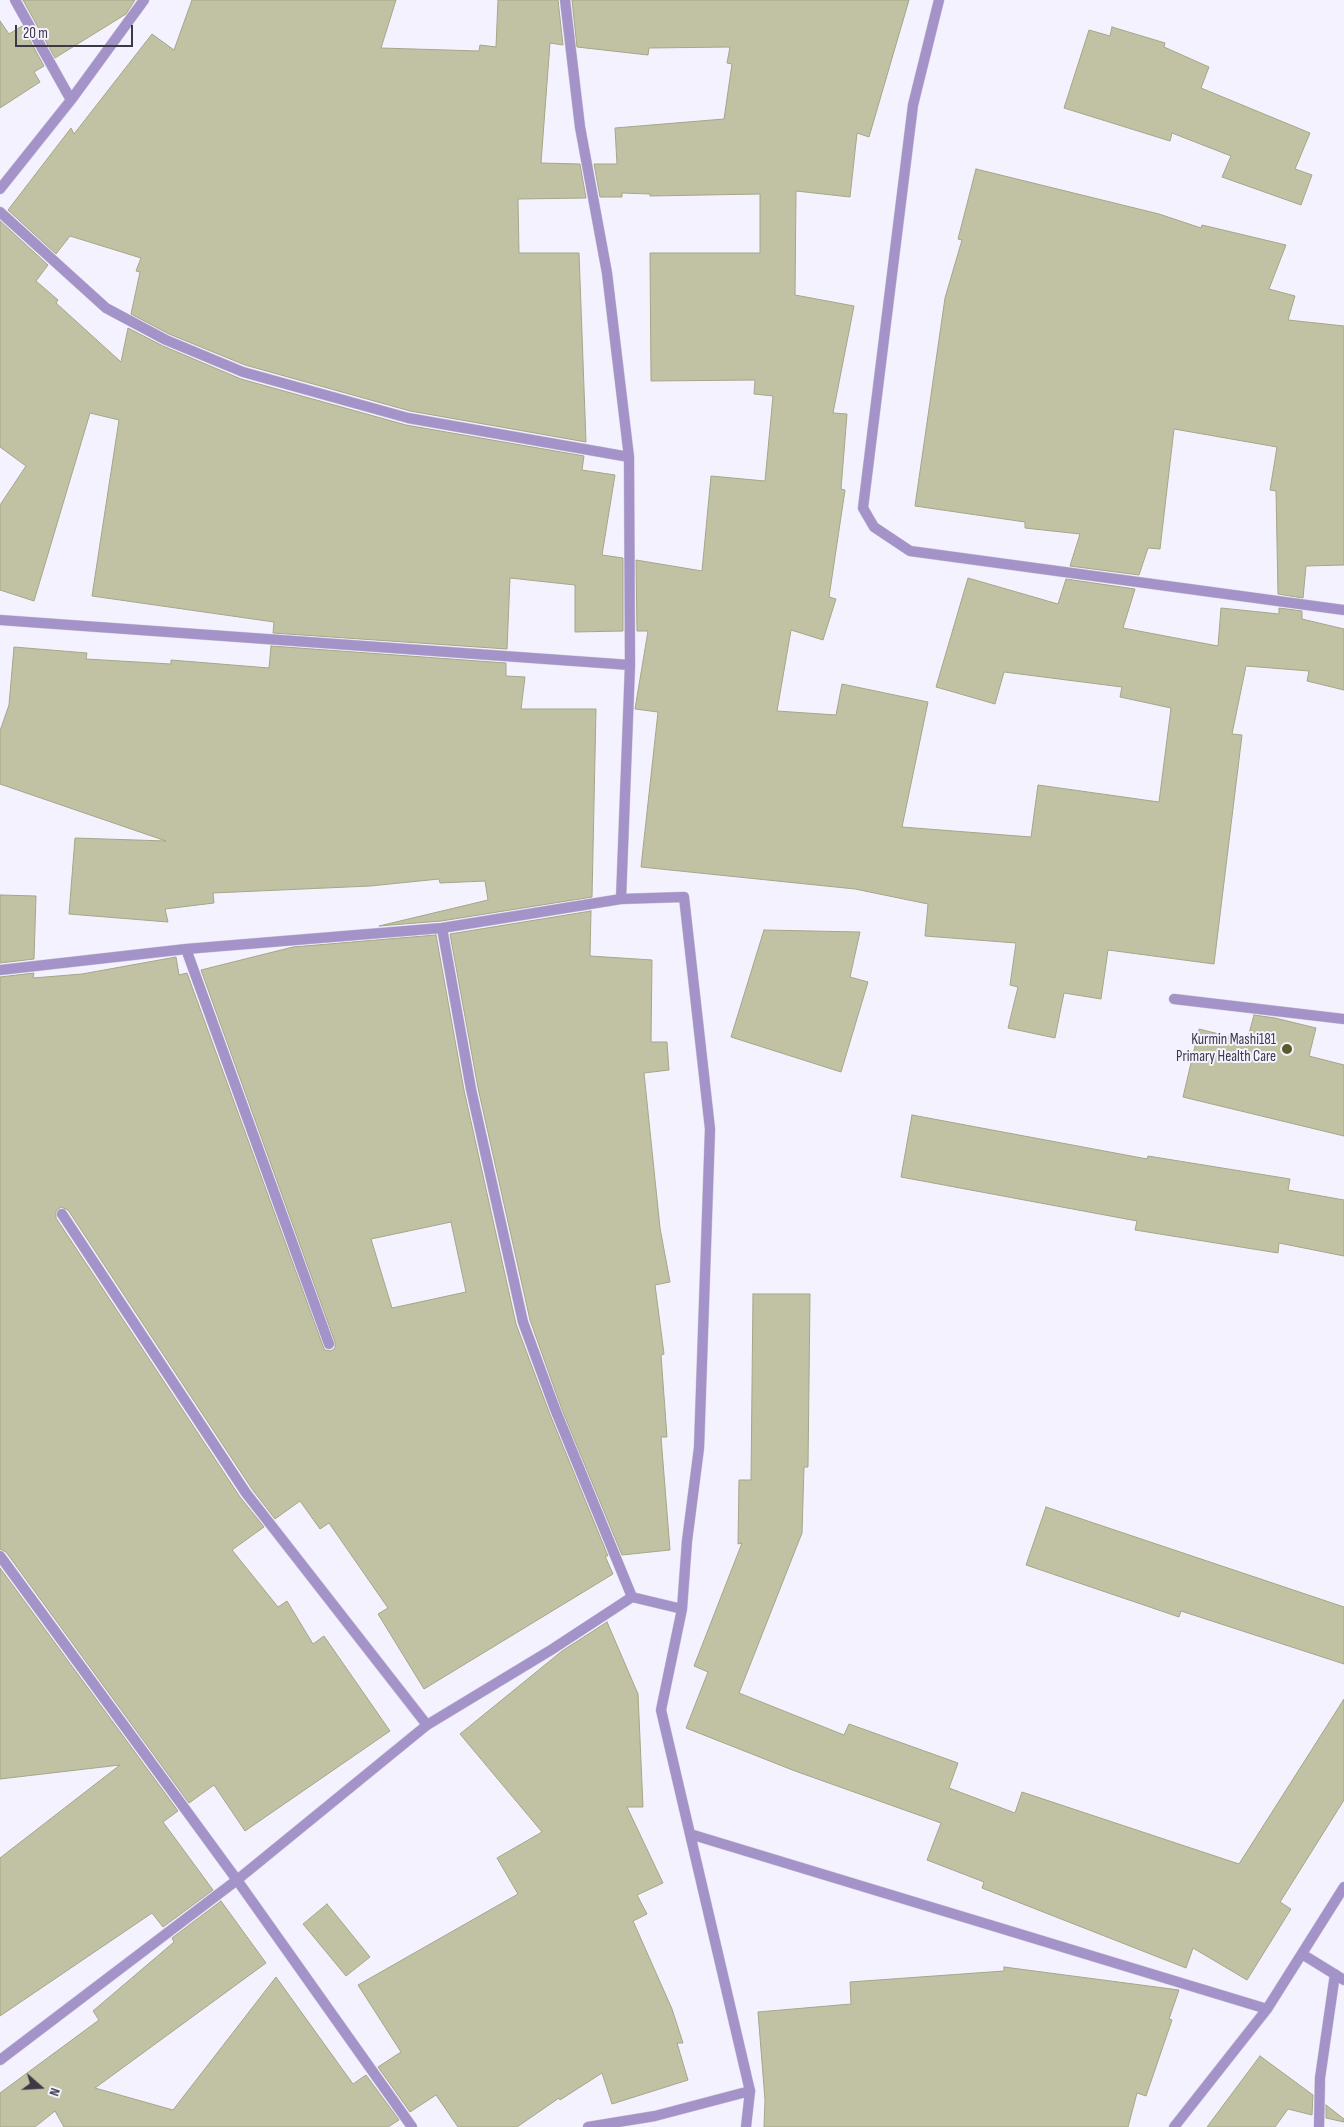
<!DOCTYPE html>
<html>
<head>
<meta charset="utf-8">
<style>
	body { margin:0 }
	#map { position:relative; width:1344px; height:2127px; overflow:hidden; background:#f5f2ff; font-family:"Sofia Sans Condensed",sans-serif }
	canvas { display:block }
	.north { position:absolute; left:15px; top:2062px; width:50px; height:50px; -webkit-text-stroke:4px #f5f2ff; paint-order:stroke; rotate:109deg; font-size:14px; font-weight:700; line-height:20px; text-align:center; color:#3c3845 }
	.north::after { content:''; display:block; margin:auto; width:18px; height:22px; background:#3c3845; clip-path:polygon(50% 0,100% 100%,50% 72%,0 100%) }
	.scale { position:absolute; left:15px; top:25px; width:118px; height:22px; box-sizing:border-box; border:2px solid #3c3845; border-top:0; padding-left:6px; font-size:15px; line-height:18px; white-space:nowrap; color:#3c3845; -webkit-text-stroke:4px #f5f2ff; paint-order:stroke }
</style>
</head>
<body>
<div id="map">
<canvas width="1344" height="2127"></canvas>
<div class="north">N</div>
<div class="scale">20 m</div>
</div>
<script>
const ctx = document.querySelector('canvas').getContext('2d');
ctx.lineJoin = 'round';
function fillPath(path, color) { ctx.fillStyle = color; ctx.fill(path, 'evenodd'); }
const toPath = rows => new Path2D(rows.map(r => 'M' + r).join(''));
function strokePath(path, color, width, dash) { ctx.strokeStyle = color; ctx.lineWidth = width; ctx.lineCap = dash ? 'butt' : 'round'; ctx.setLineDash(dash || []); ctx.stroke(path); }
function drawText(font, color, halo, rows, align = 'center') {
  ctx.font = font + ' "Sofia Sans Condensed",sans-serif'; ctx.lineWidth = 4; ctx.setLineDash([]); ctx.textBaseline = 'middle'; ctx.strokeStyle = halo; ctx.fillStyle = color; for (const [text, x, y, turn = 0] of rows) {
    ctx.save(); ctx.translate(x, y); ctx.rotate((+turn || 0) * Math.PI / 180); ctx.textAlign = isNaN(turn) ? turn : align; if (halo) ctx.strokeText(text, 0, 0); ctx.fillText(text, 0, 0); ctx.restore();
  }
}
const building = toPath([
	[23,0,135,0,126,14,55,58,23,0],
	[192,0,396,0,381,48,479,51,480,45,496,47,498,0,558,0,563,45,550,43,541,163,580,164,586,198,518,199,519,253,579,253,586,442,410,411,245,365,169,334,131,314,140,272,136,271,141,258,70,236,56,254,8,210,71,128,74,134,152,34,174,50,192,0],
	[572,0,909,0,869,137,857,133,850,197,796,191,795,295,854,306,833,413,847,414,841,489,845,490,829,597,836,599,823,640,791,630,777,711,836,715,842,684,928,702,902,827,1031,837,1038,785,1159,802,1171,708,1120,697,1122,687,1004,672,995,704,936,687,968,578,1058,604,1066,579,1135,589,1123,628,1218,646,1221,608,1279,614,1279,608,1302,611,1302,619,1344,629,1344,690,1307,681,1309,671,1246,666,1232,734,1242,735,1214,964,1108,950,1101,999,1064,993,1055,1038,1008,1028,1018,987,1010,985,1016,943,925,936,928,904,855,889,641,867,658,712,635,709,648,631,637,631,636,560,702,571,711,476,765,481,773,396,754,394,755,380,651,381,650,253,760,253,760,194,650,196,650,194,622,193,622,197,600,197,594,164,617,164,615,128,724,119,732,64,727,63,730,47,649,48,648,55,577,47,572,0],
	[0,21,9,34,22,26,44,66,34,72,40,82,0,108,0,21],
	[1112,27,1165,43,1164,47,1209,67,1201,88,1310,133,1295,169,1312,175,1301,205,1222,177,1231,156,1172,133,1170,141,1064,108,1089,30,1110,36,1112,27],
	[976,169,1159,214,1201,228,1202,225,1286,245,1269,289,1295,296,1288,320,1344,326,1344,565,1306,566,1303,598,1278,594,1276,491,1270,490,1277,447,1174,429,1160,549,1148,548,1139,575,1070,566,1080,534,1025,528,1025,522,915,506,945,298,962,240,958,239,976,169],
	[0,221,48,265,36,281,58,300,56,303,121,362,128,328,163,346,241,379,406,425,584,456,582,470,615,475,602,555,623,558,623,631,575,632,575,585,510,578,507,649,273,633,274,622,92,596,119,420,90,413,34,601,0,590,0,505,26,466,0,447,0,221],
	[271,646,506,663,506,676,525,677,521,709,596,709,592,897,441,921,379,926,488,900,485,881,440,883,439,879,370,886,213,893,214,903,165,909,168,922,69,914,75,838,166,841,0,784,0,731,9,705,14,647,87,653,86,659,171,664,171,660,269,668,271,646],
	[0,895,36,896,34,959,0,963,0,895],
	[591,911,590,956,652,960,651,1042,667,1042,669,1070,644,1073,660,1228,670,1282,655,1285,664,1354,661,1355,667,1437,661,1437,670,1550,622,1555,561,1407,530,1320,478,1088,450,934,591,911],
	[764,930,860,932,850,977,868,982,841,1072,731,1037,764,930],
	[436,935,464,1090,516,1324,549,1412,608,1556,605,1556,613,1574,424,1689,378,1614,388,1608,329,1523,320,1529,300,1501,275,1519,252,1489,68,1210,61,1207,56,1211,56,1218,240,1497,264,1527,232,1550,278,1607,287,1601,313,1644,324,1636,390,1731,245,1831,214,1785,189,1803,6,1552,0,1549,0,977,34,973,33,978,82,974,176,957,179,975,187,973,323,1346,325,1350,331,1351,335,1348,335,1342,201,970,293,947,436,935],
	[451,1222,466,1292,392,1308,371,1239,451,1222],
	[1254,1015,1275,1018,1316,1028,1309,1056,1344,1065,1344,1136,1183,1097,1199,1029,1247,1041,1254,1015],
	[912,1115,1147,1159,1148,1156,1290,1179,1288,1190,1344,1200,1344,1256,1279,1243,1278,1253,1135,1230,1137,1221,901,1177,912,1115],
	[753,1294,810,1294,808,1467,804,1467,802,1533,739,1693,844,1735,849,1724,958,1763,949,1788,1015,1813,1022,1792,1239,1864,1344,1699,1344,1800,1280,1902,1291,1909,1247,1980,1193,1948,1186,1968,982,1888,984,1882,927,1860,941,1823,795,1771,686,1728,708,1672,694,1666,742,1543,738,1544,739,1480,751,1480,753,1294],
	[1046,1507,1344,1607,1344,1664,1181,1611,1179,1617,1026,1565,1046,1507],
	[0,1568,178,1811,163,1822,213,1890,163,1927,152,1913,0,2016,0,1858,120,1765,0,1779,0,1568],
	[607,1622,638,1694,643,1807,627,1807,663,1883,637,1895,647,1914,633,1921,672,2009,683,2043,677,2043,688,2080,612,2104,602,2073,560,2100,559,2098,517,2127,458,2127,436,2095,410,2112,378,2067,401,2052,358,1985,518,1894,497,1858,542,1832,460,1734,562,1651,607,1622],
	[221,1901,266,1963,95,2088,173,2110,276,1977,353,2084,366,2075,399,2120,388,2127,64,2127,55,2111,35,2127,0,2127,0,2093,99,2020,93,2011,174,1942,172,1938,221,1901],
	[327,1904,370,1957,346,1976,303,1924,327,1904],
	[1004,1967,1179,1990,1169,2019,1172,2020,1146,2096,1137,2093,1128,2127,764,2127,765,2100,758,2012,851,2004,850,1982,1004,1971,1004,1967],
	[1260,2056,1313,2095,1312,2115,1288,2109,1275,2127,1207,2127,1260,2056],
	[1326,2105,1344,2119,1344,2122,1326,2118,1326,2105]
]);
const lane = toPath([
	[1174,999,1344,1019],
	[588,2127,655,2116,750,2091]
]);
const street = toPath([
	[15,0,71,100],
	[565,0,580,127,607,273,629,457,630,665,621,899],
	[939,0,913,105,863,508,874,527,910,551,1344,610],
	[0,189,71,100,144,0],
	[0,212,106,308,166,340,243,372,408,418,629,457],
	[0,620,630,665],
	[442,928,471,1089,523,1322,555,1409,632,1597],
	[186,949,329,1344],
	[0,970,186,949,442,928,621,899,684,897,710,1129,699,1448,687,1541,682,1609,661,1710,750,2091,746,2127],
	[62,1214,246,1493,427,1725],
	[0,1556,237,1880,412,2127],
	[690,1834,1267,2009],
	[1302,1954,1344,1980],
	[0,2060,237,1880,427,1725,551,1650,632,1597,682,1609],
	[1174,2127,1267,2009,1344,1887],
	[1319,2127,1320,2078,1335,1974]
]);
const markers = [
	[1287,1049,6,"#5a5b28"]
];
const poiNames = [
	["Kurmin Mashi181",1276,1040],
	["Primary Health Care",1276,1057]
];
fillPath(building, '#c1c2a3');
strokePath(building, '#a5a688', 1);
strokePath(lane, '#d0cdda', 11);
strokePath(street, '#d0cdda', 11);
strokePath(lane, '#a393c8', 10);
strokePath(street, '#a393c8', 10);
for (const [x, y, r, color] of markers) { const dot = new Path2D(); dot.arc(x, y, r, 0, 2 * Math.PI); ctx.fillStyle = color; ctx.fill(dot); strokePath(dot, '#f5f2ff', 2); }
drawText('15px', '#3c3845', '#f5f2ff', poiNames, 'right');
</script>
</body>
</html>
